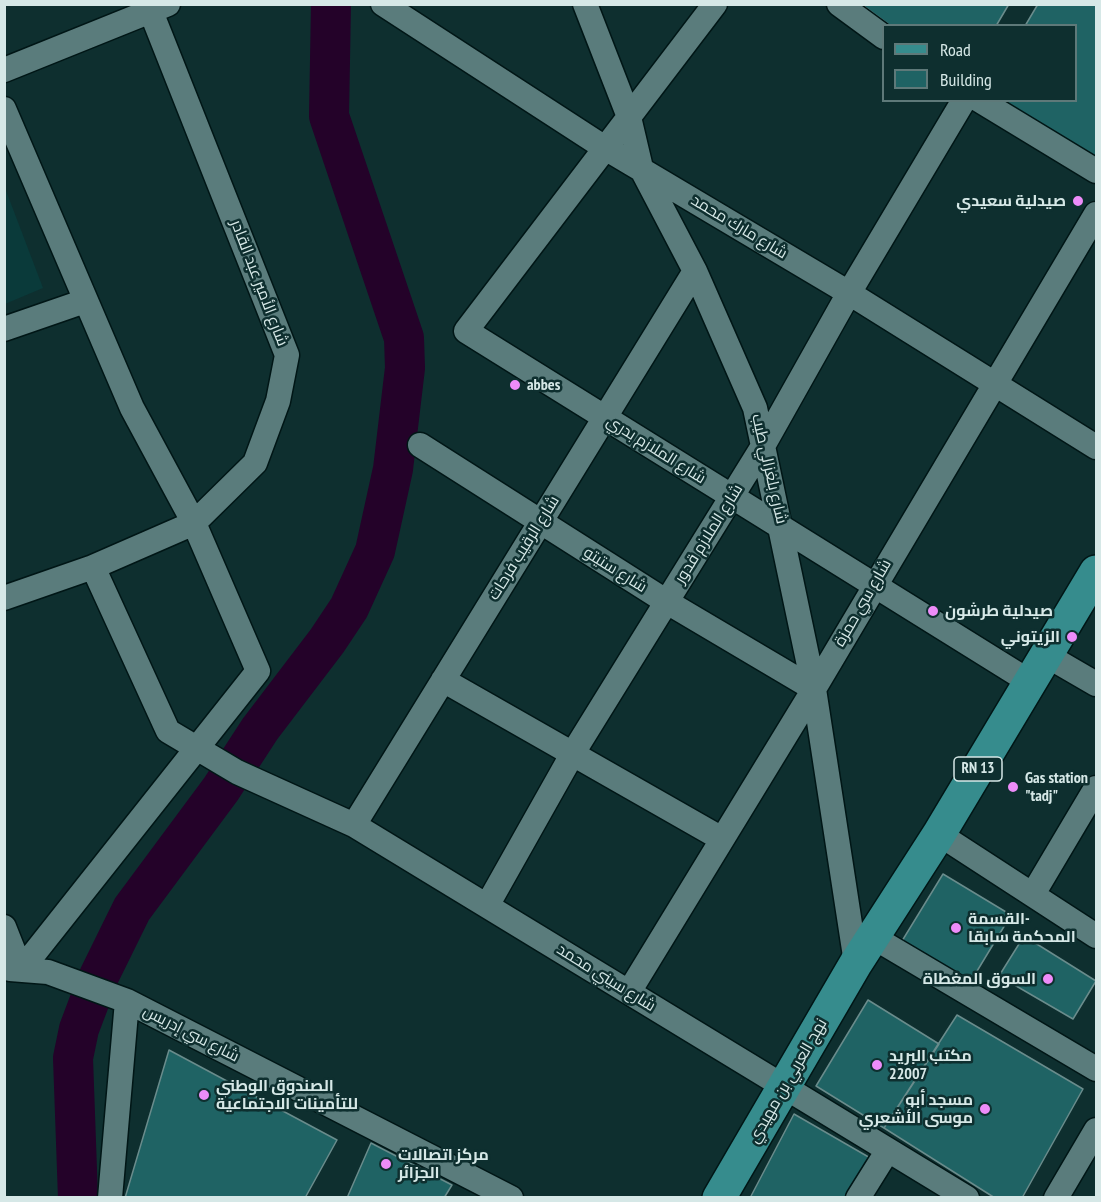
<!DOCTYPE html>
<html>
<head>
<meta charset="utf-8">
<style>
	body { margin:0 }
	#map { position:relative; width:1101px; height:1202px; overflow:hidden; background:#0e2f2f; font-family:"PT Sans Narrow",sans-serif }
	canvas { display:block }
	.frame { position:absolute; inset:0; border:6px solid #d6e8e7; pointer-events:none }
	.legend { position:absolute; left:882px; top:24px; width:195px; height:78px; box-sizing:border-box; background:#0e2f2f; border:2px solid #5e7979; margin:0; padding:8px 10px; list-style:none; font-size:18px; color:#d6e8e7 }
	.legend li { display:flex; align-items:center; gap:12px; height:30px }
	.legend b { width:30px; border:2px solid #5e7979 }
</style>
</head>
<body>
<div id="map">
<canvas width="1101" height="1202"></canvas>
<div class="frame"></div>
<ul class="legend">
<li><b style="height:8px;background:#368c8d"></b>Road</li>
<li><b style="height:16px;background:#1f6364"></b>Building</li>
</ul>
</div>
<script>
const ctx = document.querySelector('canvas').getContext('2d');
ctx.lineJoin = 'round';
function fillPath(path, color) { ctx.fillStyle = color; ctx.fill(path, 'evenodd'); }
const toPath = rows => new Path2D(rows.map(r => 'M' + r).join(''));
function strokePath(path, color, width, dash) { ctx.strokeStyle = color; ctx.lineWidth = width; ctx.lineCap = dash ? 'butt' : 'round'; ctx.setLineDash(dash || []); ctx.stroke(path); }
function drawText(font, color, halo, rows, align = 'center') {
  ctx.font = font + ' "PT Sans Narrow",Cairo,sans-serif'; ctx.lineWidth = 5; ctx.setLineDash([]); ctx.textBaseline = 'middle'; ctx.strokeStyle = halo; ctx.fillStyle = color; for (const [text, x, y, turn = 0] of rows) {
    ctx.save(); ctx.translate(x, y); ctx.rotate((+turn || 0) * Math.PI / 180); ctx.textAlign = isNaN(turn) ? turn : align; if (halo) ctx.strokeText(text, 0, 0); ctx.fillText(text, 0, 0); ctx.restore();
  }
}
const built = toPath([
	[5,188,43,288,5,304,4,304]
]);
const river = toPath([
	[78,1198,73,1058,79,1029,99,976,132,909,221,789,260,729,327,641,349,608,375,551,393,469,405,368,404,338,329,116,331,4]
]);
const building = toPath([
	[861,4,1009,4,996,26,891,26,861,4],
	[1038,4,1096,4,1096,158,998,100,1076,100,1076,26,1025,26,1038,4],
	[943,874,1011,915,971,981,902,941,943,874],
	[1024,936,1096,981,1073,1019,999,976,1024,936],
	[868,1000,939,1044,884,1128,816,1086,868,1000],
	[957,1015,1083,1089,1022,1198,995,1198,884,1128,957,1015],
	[169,1050,337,1140,305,1198,125,1198,169,1050],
	[794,1114,872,1159,848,1198,750,1198,794,1114],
	[371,1143,452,1185,444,1198,347,1198,371,1143]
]);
const minor = toPath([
	[383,4,605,148,849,293,1096,447],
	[585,4,629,117,641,168,695,271,755,408,814,689,856,963],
	[715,4,466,331,1030,682],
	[839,4,884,37],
	[4,70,168,4],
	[979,100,1096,171],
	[4,109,132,408,194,523,258,671,21,970,4,927],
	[4,329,85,301],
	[420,445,667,602,814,689],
	[93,567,168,731,237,772,354,825,967,1198],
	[4,598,93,567,194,523,255,463,278,401,287,355,148,4],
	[1046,655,1096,684],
	[443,680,722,839],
	[354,825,695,271],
	[939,834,1096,936],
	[1033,894,1096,788],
	[488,904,573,753,763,446,849,293,964,100],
	[873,937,1096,1069],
	[10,969,48,972,127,1001,511,1198],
	[629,992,814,689,1096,214],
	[110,1198,127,1001],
	[858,1198,888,1150],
	[1056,1198,1096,1130]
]);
const primary = toPath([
	[719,1198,856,963,939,834,1096,572]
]);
const markers = [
	[1078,201,6,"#ed8cf9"],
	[515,385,6,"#ed8cf9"],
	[933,611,6,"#ed8cf9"],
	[1072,637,6,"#ed8cf9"],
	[1013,787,6,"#ed8cf9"],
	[956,928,6,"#ed8cf9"],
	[1048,979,6,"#ed8cf9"],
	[877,1065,6,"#ed8cf9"],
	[204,1095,6,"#ed8cf9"],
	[985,1109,6,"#ed8cf9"],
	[386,1164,6,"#ed8cf9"]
];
const shields = [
	[978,769,48]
];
const shieldNames = [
	["RN 13",978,769]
];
const poiNames = [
	["صيدلية سعيدي",1066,201,"right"],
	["abbes",527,385],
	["صيدلية طرشون",945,611],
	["الزيتوني",1060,637,"right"],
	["Gas station",1025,778],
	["\"tadj\"",1025,796],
	["القسمة-",968,919],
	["المحكمة سابقا",968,937],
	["السوق المغطاة",1036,979,"right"],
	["مكتب البريد",889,1056],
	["22007",889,1074],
	["الصندوق الوطني",216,1086],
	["للتأمينات الاجتماعية",216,1104],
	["مسجد أبو",973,1100,"right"],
	["موسى الأشعري",973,1118,"right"],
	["مركز اتصالات",398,1155],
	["الجزائر",398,1173]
];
const streetNames = [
	["شارع مارك محمد",739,227,31],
	["شارع الأمير عبد القادر",259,283,69],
	["شارع الملازم بدري",656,450,32],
	["شارع بلغزالي طيب",769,469,77],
	["شارع الملازم قدور",709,534,-58],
	["شارع الرقيب فرحات",524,548,-58],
	["شارع ستيتو",615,570,32],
	["شارع سي حمزة",863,603,-60],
	["شارع سيني محمد",606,978,32],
	["شارع سي إدريس",191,1034,27],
	["نهج العربي بن مهيدي",788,1081,-60]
];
fillPath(built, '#0a3a3a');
strokePath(river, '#240229', 40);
fillPath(building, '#1f6364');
strokePath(building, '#6a8c8c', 1.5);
strokePath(minor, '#001616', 27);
strokePath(primary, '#001616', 36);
strokePath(minor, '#5a7c7c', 24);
strokePath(primary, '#368c8d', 33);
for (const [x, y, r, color] of markers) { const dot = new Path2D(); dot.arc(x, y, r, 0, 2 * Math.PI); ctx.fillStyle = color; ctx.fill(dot); strokePath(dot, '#0e2f2f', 2); }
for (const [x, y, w] of shields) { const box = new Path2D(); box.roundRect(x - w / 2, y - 12, w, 24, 4.5); ctx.fillStyle = '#0e2f2f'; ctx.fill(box); strokePath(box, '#d6e8e7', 1.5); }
drawText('bold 15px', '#d6e8e7', null, shieldNames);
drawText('bold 16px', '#d6e8e7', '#0e2f2f', poiNames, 'left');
drawText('16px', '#d6e8e7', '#0e2f2f', streetNames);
</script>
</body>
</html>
